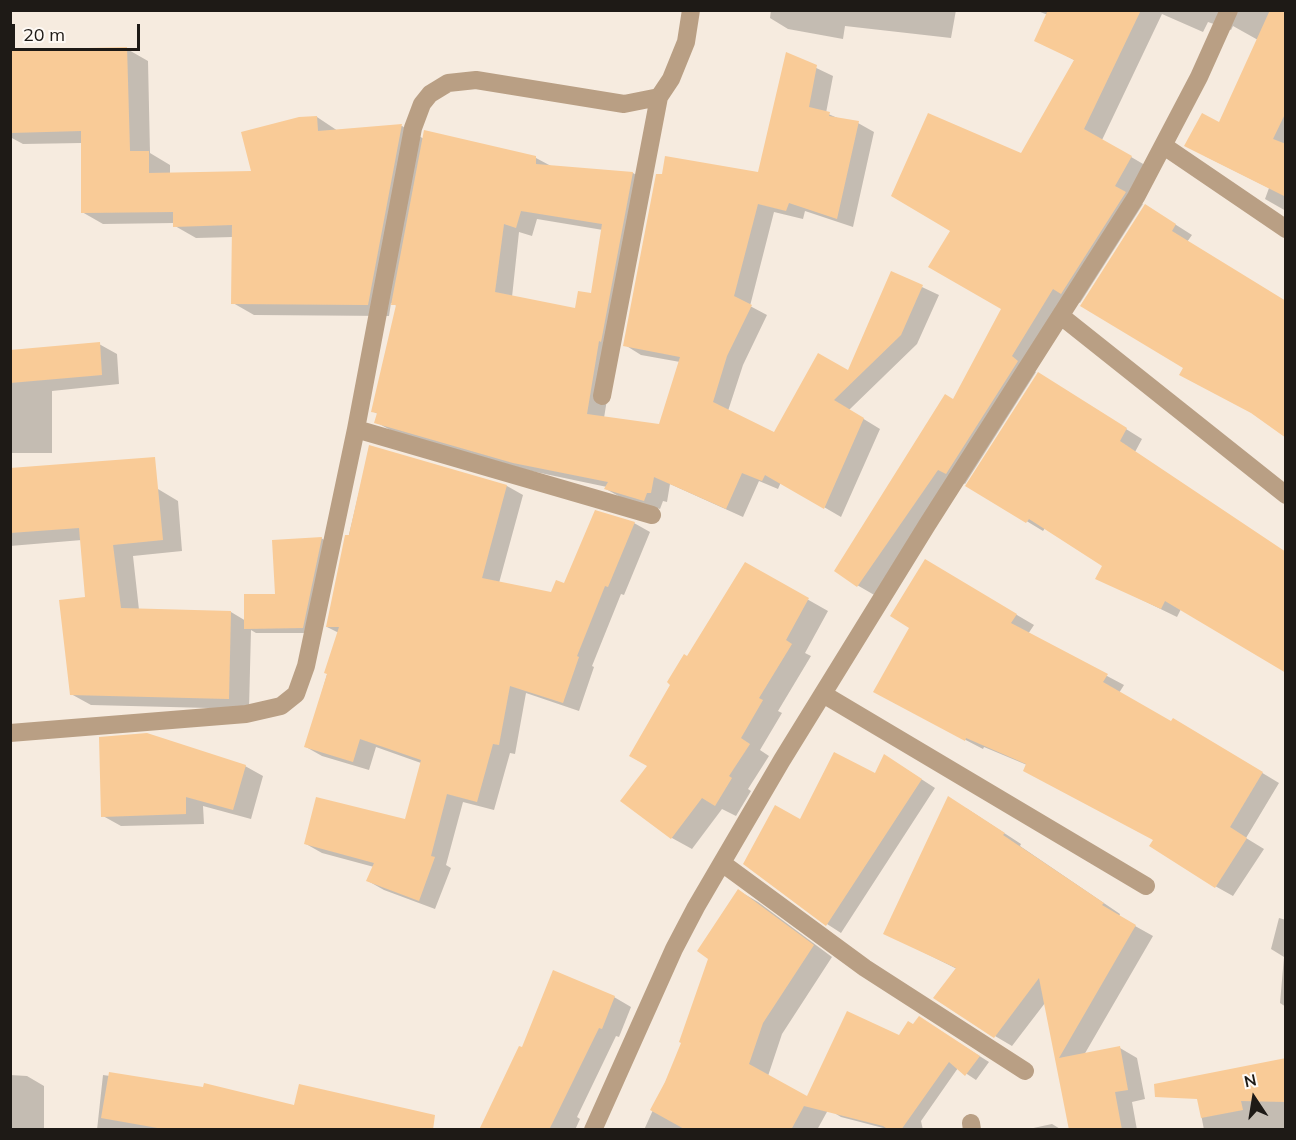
<!DOCTYPE html>
<html>
<head>
<meta charset="utf-8">
<style>
	body { margin:0 }
	#map { position:relative; width:1296px; height:1140px; overflow:hidden; background:#f6ebdf; font-family:Mulish,sans-serif }
	canvas { display:block }
	.frame { position:absolute; inset:0; border:12px solid #1e1a16; pointer-events:none }
	.north { position:absolute; left:1224px; top:1068px; width:60px; height:60px; -webkit-text-stroke:4px #fef9f4; paint-order:stroke; rotate:348deg; font-size:16px; font-weight:700; line-height:24px; text-align:center; color:#1e1a16 }
	.north::after { content:''; display:block; margin:auto; width:21px; height:27px; background:#1e1a16; clip-path:polygon(50% 0,100% 100%,50% 72%,0 100%) }
	.scale { position:absolute; left:12px; top:24px; width:128px; height:27px; box-sizing:border-box; border:3px solid #1e1a16; border-top:0; padding-left:8px; font-size:18px; line-height:21px; white-space:nowrap; color:#1e1a16; -webkit-text-stroke:4px #fef9f4; paint-order:stroke }
</style>
</head>
<body>
<div id="map">
<canvas width="1296" height="1140"></canvas>
<div class="frame"></div>
<div class="north">N</div>
<div class="scale">20 m</div>
</div>
<script>
const ctx = document.querySelector('canvas').getContext('2d');
ctx.lineJoin = 'round';
function fillPath(path, color) { ctx.fillStyle = color; ctx.fill(path, 'evenodd'); }
const toPath = rows => new Path2D(rows.map(r => 'M' + r).join(''));
function strokePath(path, color, width, dash) { ctx.strokeStyle = color; ctx.lineWidth = width; ctx.lineCap = dash ? 'butt' : 'round'; ctx.setLineDash(dash || []); ctx.stroke(path); }
const shadow = toPath([
	[771,10,956,10,951,38,845,26,843,39,788,29,770,18],
	[1035,10,1286,10,1286,211,1265,199,1269,188,1205,156,1258,40,1233,26,1231,30,1208,22,1203,32,1162,14,1102,140,1150,168,1133,197,1143,204,1080,303,1072,299,1029,368,1036,372,965,484,957,479,876,596,857,585,1003,309,1021,155,1076,61,1036,40,1048,15],
	[127,49,148,61,150,153,170,165,170,175,253,173,317,117,338,131,402,126,424,139,536,158,551,166,633,173,649,183,615,350,604,418,660,426,680,362,641,355,625,345,759,174,787,54,833,76,826,113,840,119,858,123,874,132,853,227,805,211,803,219,774,212,750,306,767,315,743,365,728,411,774,434,849,372,892,273,939,295,917,344,849,410,880,429,841,517,781,482,778,489,759,481,743,517,670,484,667,502,663,501,660,509,622,498,606,489,607,487,531,471,392,431,376,422,378,414,372,411,397,306,391,303,389,316,254,315,233,303,233,237,196,238,175,226,175,223,103,224,82,212,82,143,23,144,10,137,10,51],
	[537,219,603,230,593,295,576,310,512,297,519,232,532,236],
	[1162,216,1192,235,1187,242,1185,368],
	[99,344,117,354,119,384,52,391,52,453,10,453,10,352],
	[1054,384,1142,439,1135,452,1181,609,1177,617,1097,578,1104,566,1045,528,1043,531,967,485],
	[370,446,507,486,523,495,499,583,552,594,634,523,650,532,624,595,621,594,592,666,594,667,579,711,526,693,515,754,510,753,494,810,463,802,446,865,451,868,435,909,384,890,368,881,374,867,322,853,306,844,406,821,421,763,376,747,369,770,322,756,306,747,339,633,327,627],
	[158,489,178,501,182,551,133,556,139,610,231,612,246,621,277,595,321,538,331,544,312,633,256,633,251,630,249,709,91,705,71,694,87,598,82,540,10,546,10,502],
	[925,561,1034,625,1028,634,1124,685,1119,693,1171,723,1191,730,1279,783,1246,838,1264,849,1233,896,1215,886,1154,840,1027,765,984,747,983,749,893,702],
	[745,564,828,611,805,653,811,656,778,711,782,713,760,750,769,756,748,789,751,791,736,816,722,809,692,849,672,838,649,766,688,658],
	[898,764,935,788,841,933,827,924,745,864,800,821,875,775],
	[245,766,263,776,251,819,203,806,204,824,121,826,103,816],
	[966,808,1021,844,1020,846,1120,914,1119,917,1153,936,1084,1055,1120,1048,1137,1058,1145,1099,1132,1102,1137,1130,1070,1130,1045,1003,1012,1046,995,1036,957,969,885,933],
	[739,891,758,902,832,957,782,1034,768,1076,828,1110,817,1130,644,1130,683,1043],
	[1279,918,1286,920,1286,1007,1280,1003,1284,957,1271,949],
	[614,997,631,1007,619,1037,616,1036,577,1117,580,1119,575,1130,481,1130],
	[929,1024,989,1062,976,1080,958,1068,921,1121,923,1130,891,1130,841,1117,831,1111,900,1037,914,1026],
	[1286,1060,1286,1130,1204,1130,1194,1077],
	[10,1075,27,1076,44,1086,44,1130,10,1130],
	[103,1075,110,1076,392,1130,97,1130],
	[1052,1124,1062,1130,1024,1130]
]);
const building = toPath([
	[1048,10,1141,10,1084,129,1132,156,1115,186,1126,192,1061,294,1053,289,1012,356,1018,361,946,474,938,470,857,587,834,571,945,394,953,399,1001,309,928,267,950,231,891,196,928,113,1021,153,1074,60,1034,41],
	[1270,10,1286,10,1286,112,1273,139,1286,144,1286,197,1184,146,1202,113,1219,122],
	[127,47,130,151,149,151,149,173,251,171,241,132,299,117,317,116,318,131,402,124,368,305,231,304,232,225,173,227,173,212,81,213,81,131,10,133,10,50],
	[786,52,817,65,809,107,830,112,829,116,859,121,837,219,789,203,786,211,758,204,734,296,752,305,727,356,713,402,774,432,818,353,848,370,891,271,923,285,901,335,834,400,864,418,824,509,765,475,762,481,742,473,726,509,654,477,651,493,647,493,644,501,604,489,608,482,513,463,374,423,377,413,371,412,396,305,391,305,424,130,536,156,536,164,633,172,601,342,599,341,587,414,659,424,680,357,623,346,656,174,662,174,665,156,758,172],
	[521,211,602,224,591,293,578,291,575,308,495,292,504,224,516,228],
	[1145,204,1176,224,1172,231,1286,301,1286,438,1251,413,1179,375,1183,368,1080,306],
	[100,342,102,375,10,383,10,350],
	[1038,372,1127,428,1120,441,1286,552,1286,673,1165,601,1161,609,1095,579,1102,566,1029,519,1026,523,965,486],
	[369,445,507,485,482,578,551,592,556,580,564,583,595,510,635,522,608,587,605,586,577,656,579,657,563,703,510,686,499,745,493,744,477,802,447,794,431,856,435,857,419,901,366,881,374,863,304,844,316,797,405,819,421,760,360,739,353,762,304,747,327,674,324,673,339,627,326,627,345,535,349,535],
	[155,457,163,540,113,545,121,608,231,611,229,699,70,695,59,600,85,597,79,528,10,533,10,468],
	[322,537,303,628,244,629,244,594,275,594,272,540],
	[925,559,1017,614,1011,623,1108,674,1103,682,1171,721,1173,718,1263,772,1230,827,1247,838,1215,888,1149,846,1153,840,1023,771,1026,764,966,738,965,741,873,692,909,628,890,616],
	[745,562,809,598,786,640,792,644,759,698,763,700,741,738,750,744,729,776,732,778,715,806,702,798,671,839,620,801,647,766,629,756,670,685,667,682,684,654,687,656],
	[147,733,246,765,233,810,186,797,186,814,101,817,99,737],
	[834,752,875,773,884,754,922,779,826,926,743,864,775,805,800,819],
	[948,796,1005,833,1003,835,1104,903,1102,905,1136,925,1059,1058,1120,1046,1128,1090,1115,1092,1122,1130,1069,1130,1039,978,994,1038,933,998,956,968,883,934],
	[738,889,814,945,763,1023,749,1064,807,1096,847,1011,899,1035,908,1021,913,1024,919,1016,980,1056,965,1076,949,1062,901,1130,889,1130,883,1126,804,1106,791,1130,686,1130,650,1110,665,1082,681,1043,679,1042,708,959,697,951],
	[553,970,615,996,602,1029,599,1028,549,1130,479,1130,519,1046,522,1047],
	[1286,1058,1286,1102,1241,1101,1243,1110,1201,1118,1197,1099,1155,1097,1154,1084],
	[109,1072,203,1087,204,1083,294,1105,299,1084,435,1115,433,1130,169,1130,101,1118]
]);
const minor = toPath([
	[1164,146,1286,229],
	[1061,316,1286,495],
	[602,396,659,97,671,79,686,42,691,10],
	[356,429,652,515],
	[823,694,1146,886],
	[10,733,246,714,281,706,296,694,306,666,356,429,413,128,422,104,430,94,448,83,476,80,624,104,659,97],
	[722,863,865,968,1025,1071],
	[971,1123,972,1130],
	[593,1130,674,949,696,907,782,760,927,525,1136,197,1199,77,1229,10]
]);
fillPath(shadow, '#0003');
fillPath(building, '#f9cb97');
strokePath(minor, '#b99f84', 18);
</script>
</body>
</html>
